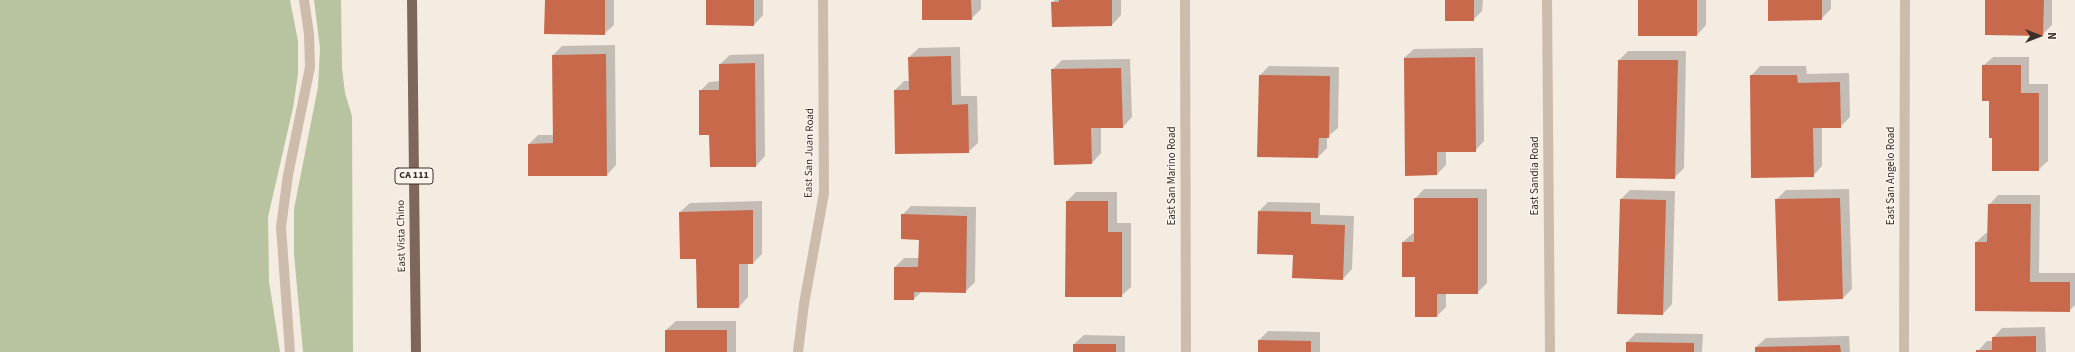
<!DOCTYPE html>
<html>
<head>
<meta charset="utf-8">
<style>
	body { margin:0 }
	#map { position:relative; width:2075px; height:352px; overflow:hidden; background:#f4ebe1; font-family:"Source Sans 3",sans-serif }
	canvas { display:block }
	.north { position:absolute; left:2019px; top:16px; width:40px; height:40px; -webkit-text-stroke:3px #fbf5ee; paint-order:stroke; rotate:90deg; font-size:11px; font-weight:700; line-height:16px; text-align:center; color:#3b302b }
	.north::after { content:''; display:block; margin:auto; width:14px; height:18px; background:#3b302b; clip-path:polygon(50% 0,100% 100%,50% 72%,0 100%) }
</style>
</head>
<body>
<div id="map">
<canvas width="2075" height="352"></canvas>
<div class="north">N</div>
</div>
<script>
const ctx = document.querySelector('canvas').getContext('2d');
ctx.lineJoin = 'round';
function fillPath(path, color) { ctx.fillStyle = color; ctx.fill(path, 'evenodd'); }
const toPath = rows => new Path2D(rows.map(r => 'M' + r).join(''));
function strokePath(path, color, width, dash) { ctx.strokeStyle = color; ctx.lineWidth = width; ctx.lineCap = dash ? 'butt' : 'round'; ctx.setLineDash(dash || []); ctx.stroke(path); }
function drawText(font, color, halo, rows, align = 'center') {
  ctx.font = font + ' "Source Sans 3",sans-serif'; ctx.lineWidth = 3; ctx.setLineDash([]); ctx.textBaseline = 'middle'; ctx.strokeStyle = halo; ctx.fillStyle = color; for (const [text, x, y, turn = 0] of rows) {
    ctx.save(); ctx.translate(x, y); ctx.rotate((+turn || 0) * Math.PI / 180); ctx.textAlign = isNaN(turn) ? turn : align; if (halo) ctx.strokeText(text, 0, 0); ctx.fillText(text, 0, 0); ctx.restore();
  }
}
const green = toPath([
	[0,0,290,0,298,41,298,74,293,108,268,217,269,281,280,352,0,352],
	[314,0,341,0,342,68,345,93,352,116,353,352,303,352,294,254,294,209,318,87,320,48]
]);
const shadow = toPath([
	[546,0,614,0,614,25,604,34],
	[707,0,763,0,763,15,754,25],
	[923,0,981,0,981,9,971,19],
	[1055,0,1121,0,1121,15,1112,25,1052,2],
	[1446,0,1483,0,1482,11,1473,20],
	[1639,0,1706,0,1706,25,1697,35],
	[1769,0,1831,0,1831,9,1821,19],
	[1986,0,2052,0,2052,25,2042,35],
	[615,45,616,165,607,175,529,144,538,135,553,135,553,55,562,46],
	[960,47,961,96,977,96,978,143,968,152,895,90,904,81,910,81,909,57,919,48],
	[1483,48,1484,141,1475,151,1446,151,1446,165,1437,174,1404,58,1414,49],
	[1628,51,1686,51,1684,168,1675,177,1617,177,1619,60],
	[764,54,765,156,756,166,710,134,700,91,709,82,720,81,720,64,730,55],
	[1993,57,2029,57,2029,84,2048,84,2048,161,2038,170,1993,137,1990,100,1983,66],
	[1130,59,1132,117,1123,127,1101,127,1101,153,1092,163,1055,164,1052,70,1062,60],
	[1269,66,1339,67,1338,128,1327,137,1327,148,1318,157,1260,75],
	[1760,66,1806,66,1807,74,1849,73,1850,117,1840,127,1822,127,1822,166,1813,176,1751,76],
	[1424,189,1487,189,1487,283,1477,293,1446,293,1446,307,1437,316,1416,276,1403,242,1413,233,1415,233,1415,199],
	[1849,189,1852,289,1843,298,1776,200,1786,190],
	[1630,190,1675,191,1672,304,1663,314,1621,199],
	[1076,192,1117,192,1117,223,1131,223,1131,287,1121,296,1066,296,1067,201],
	[1998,195,2040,195,2039,273,2075,273,2075,305,2069,311,1976,310,1976,242,1986,233,1988,233,1989,205],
	[762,201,762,254,753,263,748,263,748,297,739,307,697,258,681,258,680,212,690,203],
	[1268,202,1320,203,1320,215,1354,216,1352,269,1343,279,1294,254,1259,211],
	[911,206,976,207,975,282,965,292,922,291,914,299,895,267,904,258,920,258,920,239,902,215],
	[676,321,736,321,736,352,666,352,666,330],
	[2045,327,2046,352,1977,352,1987,341,1993,341,1993,338,2002,328],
	[1268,331,1320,332,1320,352,1259,352,1259,340],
	[1636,333,1703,334,1702,352,1627,352,1627,342],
	[1084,335,1125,336,1125,352,1074,352,1074,344],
	[1849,336,1850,352,1756,352,1756,347,1766,338]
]);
const building = toPath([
	[545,0,605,0,605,35,544,34],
	[706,0,754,0,754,26,706,25],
	[922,0,971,0,972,20,922,20],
	[1059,0,1112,0,1112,26,1052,27,1051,2,1059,2],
	[1445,0,1474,0,1474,21,1445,21],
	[1638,0,1697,0,1697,36,1638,36],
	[1768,0,1822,0,1822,20,1768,21],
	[1985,0,2044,0,2043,36,1985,35],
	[606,54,607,176,528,176,528,144,553,143,552,55],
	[951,56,952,105,968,104,969,153,895,154,894,90,909,90,908,57],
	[1475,57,1476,152,1437,152,1437,175,1405,176,1404,58],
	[1618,60,1678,60,1675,179,1616,178],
	[755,63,756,167,710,167,709,135,699,135,699,90,719,90,719,64],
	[1982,65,2021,65,2021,93,2039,93,2039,171,1992,171,1992,138,1989,138,1989,101,1982,101],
	[1121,68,1123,128,1091,128,1092,164,1054,165,1051,69],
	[1259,75,1330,76,1329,138,1319,138,1318,158,1257,157],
	[1750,75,1797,75,1798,83,1840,82,1841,128,1813,128,1814,177,1751,178],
	[1414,198,1478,198,1478,294,1437,294,1437,317,1415,317,1415,277,1402,277,1402,242,1414,242],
	[1840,198,1843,299,1778,301,1775,199],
	[1620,199,1666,200,1663,315,1617,314],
	[1066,201,1108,201,1108,232,1122,232,1122,297,1065,297],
	[1988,204,2031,204,2030,282,2070,282,2070,312,1975,311,1975,242,1987,242],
	[753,210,753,264,739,264,739,308,697,308,696,259,680,259,679,212],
	[1258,211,1311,212,1311,224,1345,225,1343,280,1292,278,1293,255,1257,254],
	[901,214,967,216,966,293,914,292,914,300,894,300,894,267,918,267,919,240,901,239],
	[665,330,727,330,727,352,665,352],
	[2036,336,2036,352,1976,352,1976,350,1992,350,1992,337],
	[1258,340,1311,341,1311,352,1258,352],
	[1626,342,1694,343,1694,352,1626,352],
	[1073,344,1116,344,1116,352,1073,352],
	[1840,345,1841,352,1755,352,1755,347]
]);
const minor = toPath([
	[1185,0,1186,352],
	[1547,0,1550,352],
	[290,352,281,227,288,175,310,67,309,34,304,0],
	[798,352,804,304,824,193,823,0],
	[1904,352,1905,0]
]);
const major = toPath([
	[412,0,416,352]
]);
const shields = [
	[414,176,38]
];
const shieldNames = [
	["CA 111",414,176]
];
const streetNames = [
	["East San Juan Road",810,153,-89],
	["East San Marino Road",1173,176,-90],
	["East Sandia Road",1536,176,-90],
	["East San Angelo Road",1892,176,-90],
	["East Vista Chino",402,236,-91]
];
fillPath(green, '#b8c4a0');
fillPath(shadow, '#0003');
fillPath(building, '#c8694b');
strokePath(minor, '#cdbbac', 10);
strokePath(major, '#7d675c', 10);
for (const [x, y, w] of shields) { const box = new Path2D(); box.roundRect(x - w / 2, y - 8, w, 16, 3); ctx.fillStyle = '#fbf5ee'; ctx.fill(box); strokePath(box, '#3b302b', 1); }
drawText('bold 10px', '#3b302b', null, shieldNames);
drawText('11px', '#3b302b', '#fbf5ee', streetNames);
</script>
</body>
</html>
